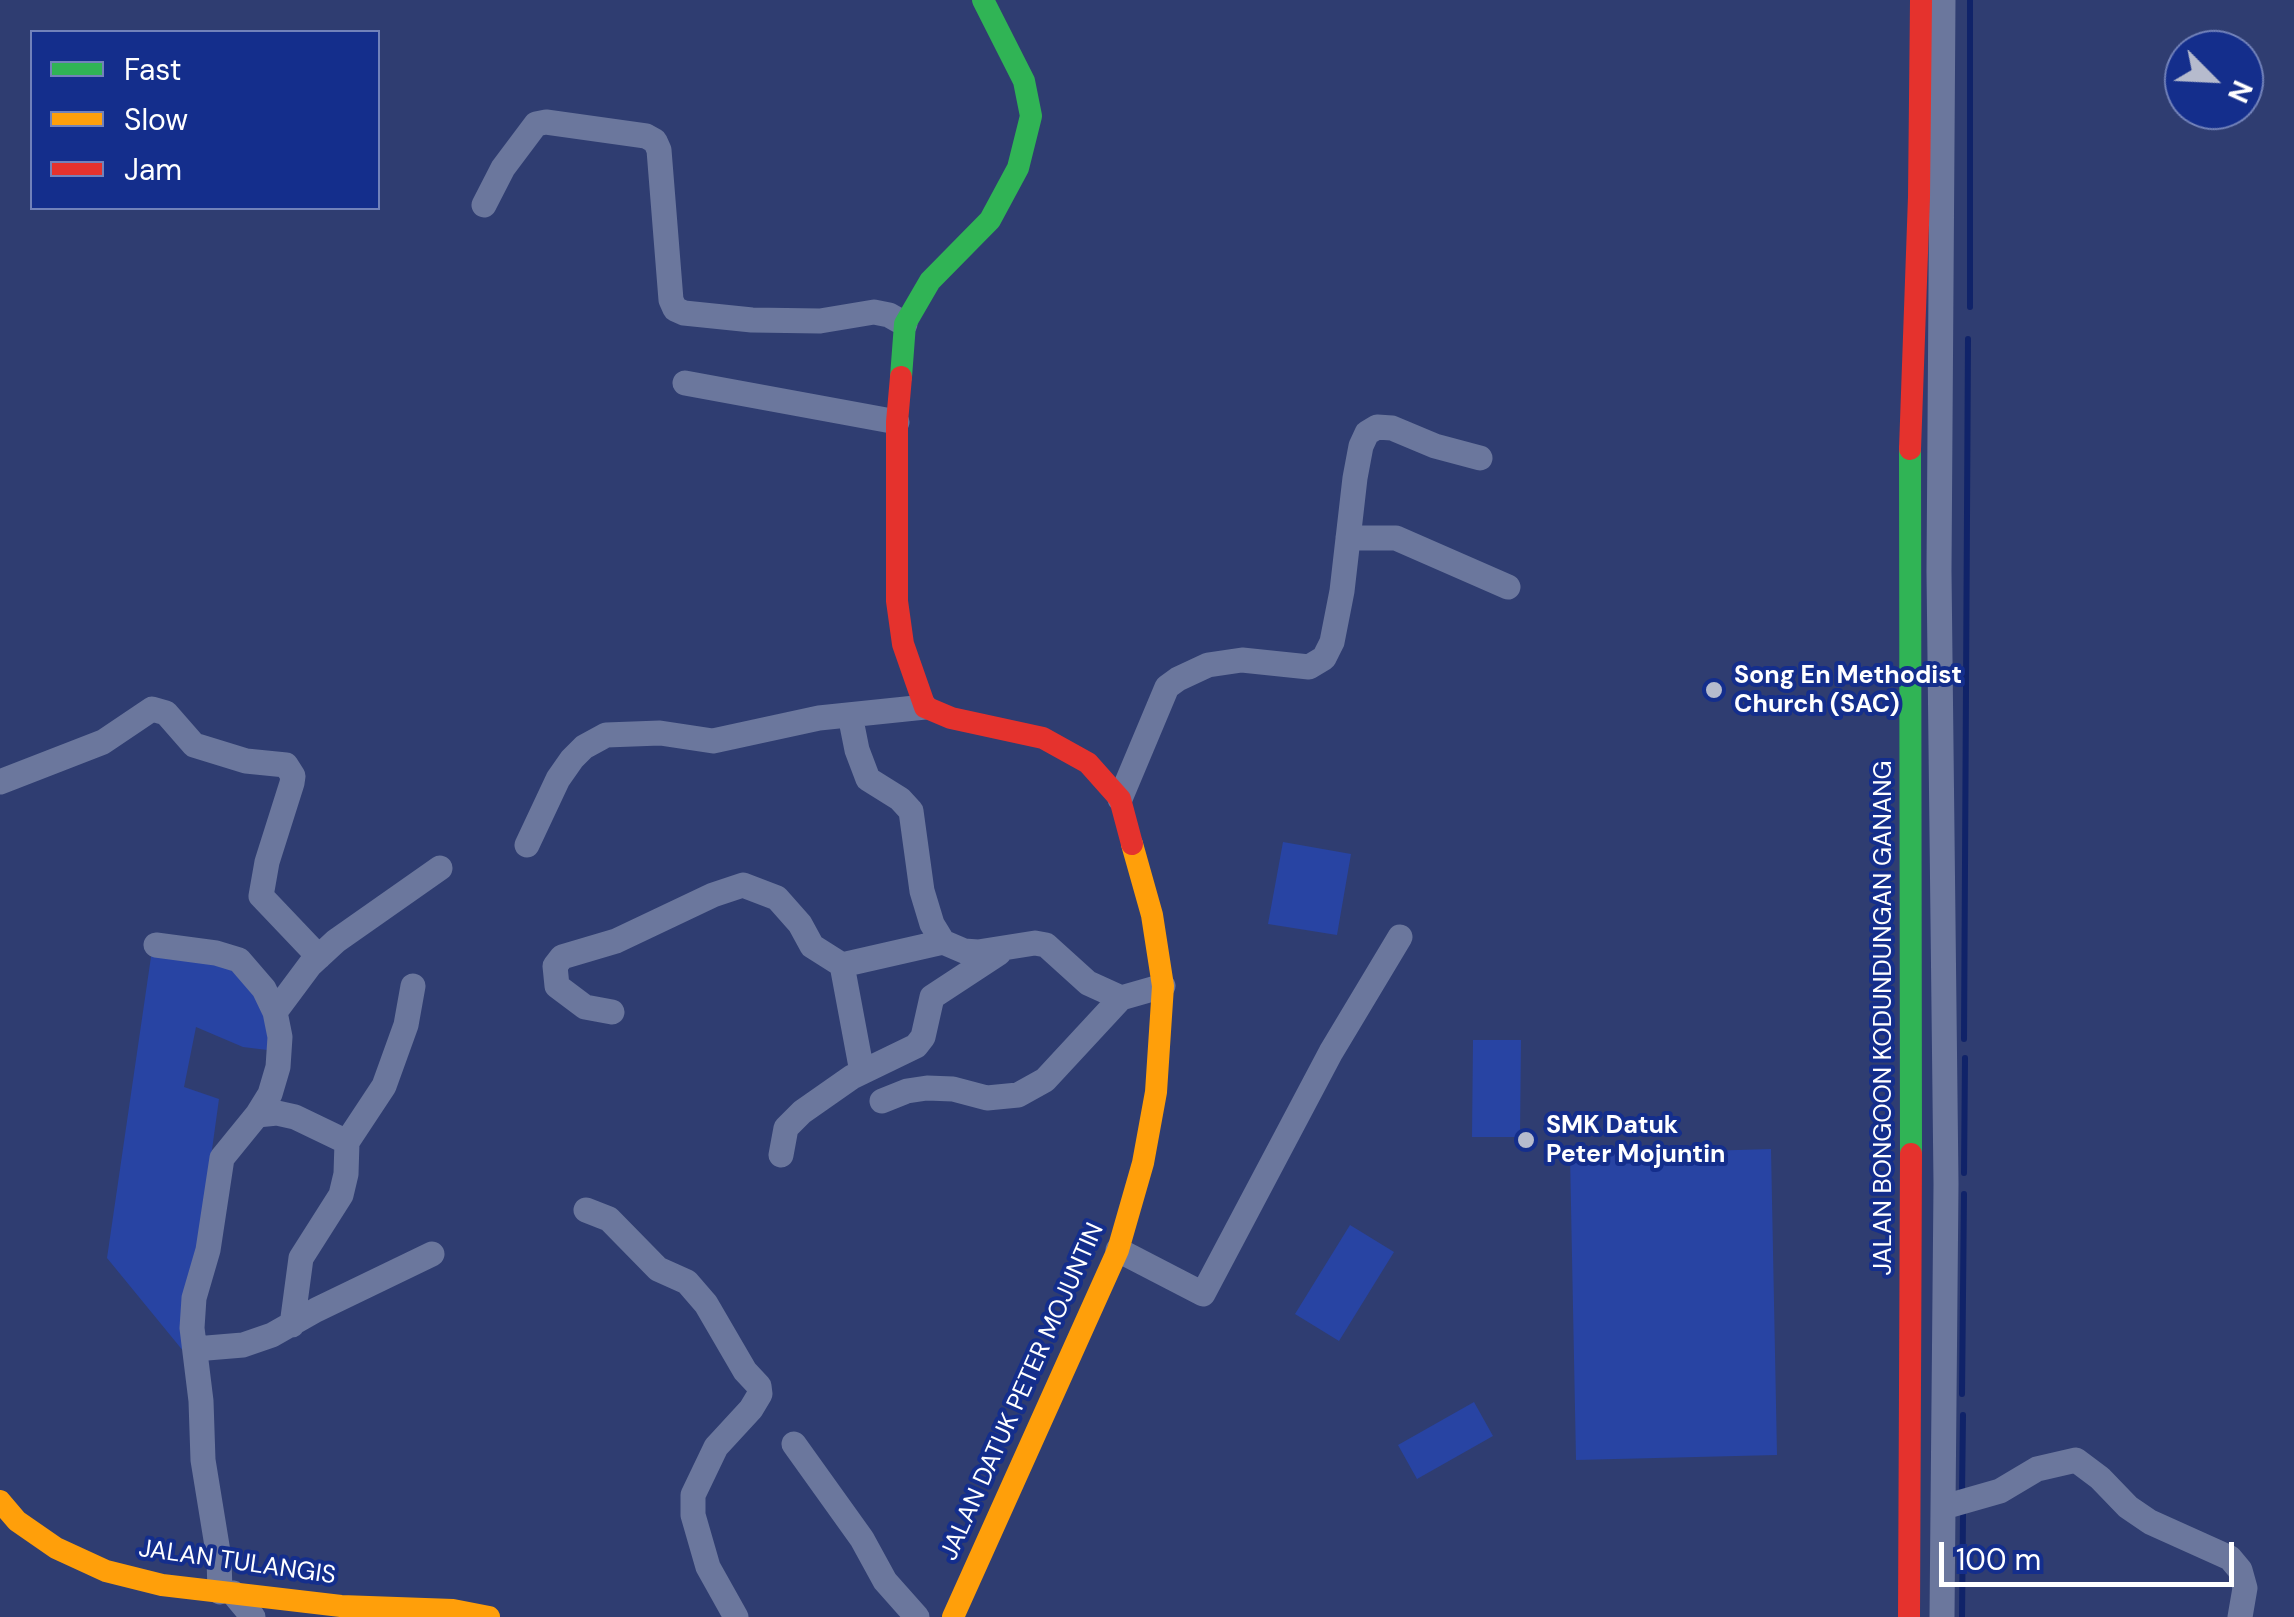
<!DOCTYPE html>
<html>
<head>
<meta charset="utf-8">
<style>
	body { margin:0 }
	#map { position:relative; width:2294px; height:1617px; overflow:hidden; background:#2f3d71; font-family:"DM Sans",sans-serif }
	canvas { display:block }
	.legend { position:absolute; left:30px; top:30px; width:350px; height:180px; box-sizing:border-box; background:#142e8c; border:2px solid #7282ba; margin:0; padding:12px 18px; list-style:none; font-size:30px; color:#fff }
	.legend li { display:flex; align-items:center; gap:20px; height:50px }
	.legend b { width:50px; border:2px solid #7282ba }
	.north { position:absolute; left:2164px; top:30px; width:100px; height:100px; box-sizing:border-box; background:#142e8c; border:2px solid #7282ba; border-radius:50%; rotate:114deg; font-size:28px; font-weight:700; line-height:40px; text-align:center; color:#fff }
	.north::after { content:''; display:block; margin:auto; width:35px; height:45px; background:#b6bbcd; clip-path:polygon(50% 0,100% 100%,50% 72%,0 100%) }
	.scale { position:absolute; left:1939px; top:1542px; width:295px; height:45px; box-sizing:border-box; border:5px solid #fff; border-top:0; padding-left:12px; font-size:30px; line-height:35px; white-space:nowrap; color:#fff; -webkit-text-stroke:8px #142e8c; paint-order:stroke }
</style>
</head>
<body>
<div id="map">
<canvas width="2294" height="1617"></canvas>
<ul class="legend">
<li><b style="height:12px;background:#30b455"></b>Fast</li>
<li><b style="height:12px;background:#ff9f0a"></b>Slow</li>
<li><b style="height:12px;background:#e5322d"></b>Jam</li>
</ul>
<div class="north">N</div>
<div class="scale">100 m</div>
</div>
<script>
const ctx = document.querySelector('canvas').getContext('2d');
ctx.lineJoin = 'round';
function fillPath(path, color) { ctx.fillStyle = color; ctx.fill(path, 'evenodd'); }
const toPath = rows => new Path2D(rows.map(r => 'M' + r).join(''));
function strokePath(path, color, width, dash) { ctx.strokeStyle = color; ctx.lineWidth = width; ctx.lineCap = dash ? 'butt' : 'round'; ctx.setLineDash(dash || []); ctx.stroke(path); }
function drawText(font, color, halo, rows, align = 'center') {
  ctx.font = font + ' "DM Sans",sans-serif'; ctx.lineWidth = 8; ctx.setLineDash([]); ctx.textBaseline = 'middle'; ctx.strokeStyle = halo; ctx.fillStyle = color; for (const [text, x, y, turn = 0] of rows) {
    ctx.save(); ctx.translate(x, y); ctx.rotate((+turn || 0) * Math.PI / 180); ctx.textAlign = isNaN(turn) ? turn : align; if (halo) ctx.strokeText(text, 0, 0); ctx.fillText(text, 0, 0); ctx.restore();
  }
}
const green = toPath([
	[1283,842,1351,854,1337,935,1268,924],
	[152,950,211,955,256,989,275,1051,243,1047,196,1027,184,1087,219,1099,184,1352,107,1258],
	[1473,1040,1521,1040,1520,1137,1472,1137],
	[1771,1149,1777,1455,1576,1460,1570,1155],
	[1350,1225,1394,1252,1339,1341,1295,1314],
	[1474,1402,1493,1436,1417,1479,1398,1445]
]);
const stream = toPath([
	[1970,307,1970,0],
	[1964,1039,1968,339],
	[1964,1173,1965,1058],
	[1962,1394,1964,1194],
	[1962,1493,1963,1415],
	[1962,1617,1963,1514]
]);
const street = toPath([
	[484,205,503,168,536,124,546,122,646,136,655,141,659,150,671,300,675,309,684,313,752,320,820,321,874,312,889,315,905,324],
	[685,383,897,422],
	[1348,538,1396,538,1508,587],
	[850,715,857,750,868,779,900,799,911,811,922,891,932,924,943,942,964,951,978,952,1035,943,1046,945,1088,983,1121,998,1163,986],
	[0,782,103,742,152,709,166,713,194,745,246,761,286,765,293,776,292,783,267,862,261,896,319,957],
	[1120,799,1167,687,1178,679,1208,665,1242,660,1309,667,1324,658,1332,642,1342,591,1355,478,1361,446,1367,433,1377,427,1392,428,1435,446,1480,458],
	[527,845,558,779,572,759,584,747,606,735,660,733,713,741,819,718,925,707],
	[156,945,216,953,239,960,264,989,275,1012,280,1037,278,1067,270,1094,257,1115,222,1158,208,1250,194,1298,192,1328,201,1401,203,1460,219,1558,220,1592],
	[842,965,943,942],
	[275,1012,310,965,336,941,440,868],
	[612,1012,585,1007,557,986,555,966,562,957,616,941,713,895,743,885,777,898,800,924,812,946,842,965,862,1072],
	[882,1101,907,1091,927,1088,953,1089,987,1098,1018,1095,1045,1080,1121,998],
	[257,1115,277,1113,295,1117,347,1142],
	[781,1155,786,1128,802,1112,852,1077,916,1046,923,1037,932,997,999,953],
	[586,1210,609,1219,658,1269,687,1282,706,1304,745,1371,759,1386,760,1394,751,1409,716,1447,693,1495,693,1515,708,1567,736,1617],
	[1118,1250,1203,1294,1331,1052,1400,937],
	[292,1325,301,1258,341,1195,346,1174,347,1142,384,1086,406,1025,413,986],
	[195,1349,243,1345,272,1335,316,1310,432,1254],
	[794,1444,862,1539,885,1581,917,1617],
	[1944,1507,2000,1491,2037,1469,2076,1460,2100,1478,2128,1507,2150,1522,2230,1558,2240,1570,2245,1588,2240,1617],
	[233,1593,253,1617],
	[1942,1617,1946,1184,1939,571,1943,0]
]);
const fast = toPath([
	[901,377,905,324,930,281,990,220,1018,168,1031,116,1024,81,983,0],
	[1910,449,1911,1154]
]);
const slow = toPath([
	[0,1501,17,1521,56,1548,106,1571,162,1585,341,1606,453,1610,489,1617],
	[953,1617,1118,1250,1143,1163,1156,1092,1163,986,1152,915,1132,844]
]);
const jam = toPath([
	[901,377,897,422,897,601,903,644,925,707,951,718,1043,738,1088,763,1120,799,1132,844],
	[1910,449,1919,197,1921,0],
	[1909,1617,1911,1154]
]);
const markers = [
	[1714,690,10,"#b6bbcd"],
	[1526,1140,10,"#b6bbcd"]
];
const poiNames = [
	["Song En Methodist",1734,676],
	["Church (SAC)",1734,705],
	["SMK Datuk",1546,1126],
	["Peter Mojuntin",1546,1155]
];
const streetNames = [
	["JALAN BONGOON KODUNDUNGAN GANANG",1884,1018,-90],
	["JALAN DATUK PETER MOJUNTIN",1023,1392,-66],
	["JALAN TULANGIS",237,1563,8]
];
fillPath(green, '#2844a3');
strokePath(stream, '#102369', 6);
strokePath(street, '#6b779d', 25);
strokePath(fast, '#30b455', 22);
strokePath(slow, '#ff9f0a', 22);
strokePath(jam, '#e5322d', 22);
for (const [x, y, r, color] of markers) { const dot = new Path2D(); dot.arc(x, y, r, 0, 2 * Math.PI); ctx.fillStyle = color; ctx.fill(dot); strokePath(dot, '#142e8c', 4); }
drawText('bold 25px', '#fff', '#142e8c', poiNames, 'left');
drawText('25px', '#fff', '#142e8c', streetNames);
</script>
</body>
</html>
